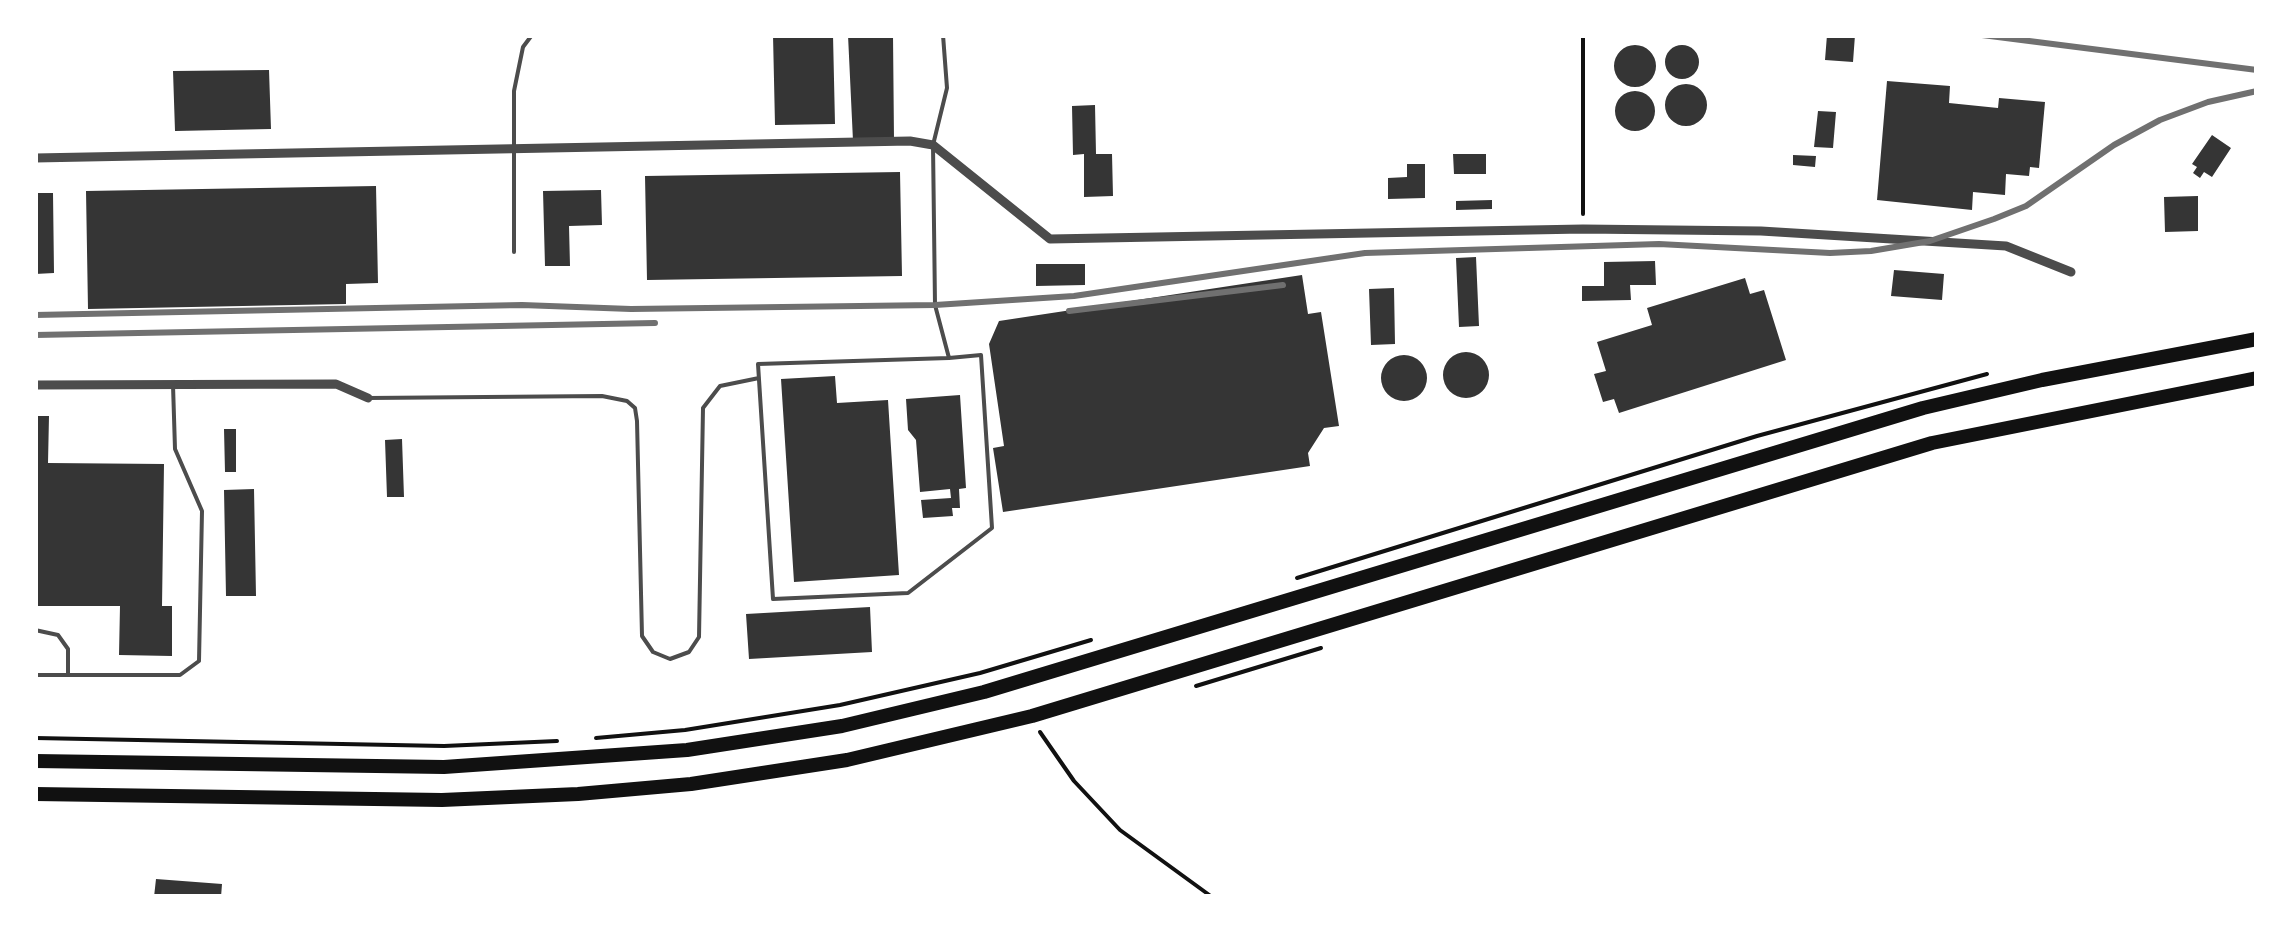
<!DOCTYPE html>
<html>
<head>
<meta charset="utf-8">
<style>
	body { margin:0 }
	#map { position:relative; width:2292px; height:932px; overflow:hidden; background:#fff; font-family:Inter,sans-serif }
	canvas { display:block }
	.frame { position:absolute; inset:0; border:38px solid #fff; pointer-events:none }
</style>
</head>
<body>
<div id="map">
<canvas width="2292" height="932"></canvas>
<div class="frame"></div>
</div>
<script>
const ctx = document.querySelector('canvas').getContext('2d');
ctx.lineJoin = 'round';
function fillPath(path, color) { ctx.fillStyle = color; ctx.fill(path, 'evenodd'); }
const toPath = rows => new Path2D(rows.map(r => 'M' + r).join(''));
function strokePath(path, color, width, dash) { ctx.strokeStyle = color; ctx.lineWidth = width; ctx.lineCap = dash ? 'butt' : 'round'; ctx.setLineDash(dash || []); ctx.stroke(path); }
const building = toPath([
	[773,35,833,35,835,124,775,125],
	[848,35,893,35,894,140,853,141],
	[1827,35,1855,35,1853,62,1825,60],
	'1665 62a17 17 0 1 1 34 0a17 17 0 1 1-34 0Z',
	'1614 66a21 21 0 1 1 42 0a21 21 0 1 1-42 0Z',
	[269,70,271,129,175,131,173,71],
	[1887,81,1950,86,1949,103,1998,108,1999,98,2045,102,2039,168,2030,167,2029,176,2006,174,2005,195,1973,192,1972,210,1877,200],
	'1665 105a21 21 0 1 1 42 0a21 21 0 1 1-42 0Z',
	'1615 111a20 20 0 1 1 40 0a20 20 0 1 1-40 0Z',
	[1095,105,1096,154,1112,154,1113,196,1084,197,1084,154,1073,155,1072,106],
	[1818,111,1836,112,1833,148,1814,147],
	[2212,135,2231,148,2212,177,2204,172,2200,178,2193,173,2197,167,2192,164],
	[1453,154,1486,154,1486,174,1454,174],
	[1793,155,1816,156,1815,167,1793,165],
	[1407,164,1425,164,1425,198,1388,199,1388,178,1407,177],
	[900,172,902,276,647,280,645,176],
	[376,186,378,283,346,284,346,304,88,309,86,191],
	[601,190,602,225,569,226,570,266,545,266,543,191],
	[35,193,53,193,54,273,35,274],
	[2198,196,2198,231,2165,232,2164,197],
	[1492,200,1492,209,1456,210,1456,201],
	[1476,257,1479,326,1459,327,1456,258],
	[1655,261,1656,285,1630,285,1631,300,1582,301,1582,286,1604,286,1604,262],
	[1036,264,1085,264,1085,285,1036,286],
	[1894,270,1944,274,1942,300,1891,296],
	[1302,275,1308,314,1321,312,1339,426,1324,428,1308,453,1310,466,1003,512,993,448,1004,446,989,344,999,321],
	[1745,278,1750,294,1764,290,1786,360,1619,413,1614,399,1603,402,1594,374,1606,371,1597,342,1652,325,1647,308],
	[1394,288,1395,344,1371,345,1369,289],
	'1443 375a23 23 0 1 1 46 0a23 23 0 1 1-46 0Z',
	'1381 378a23 23 0 1 1 46 0a23 23 0 1 1-46 0Z',
	[835,376,837,403,888,400,899,575,794,582,781,379],
	[960,395,966,488,959,489,960,508,952,508,953,516,923,518,921,500,951,498,950,489,920,492,916,440,908,430,906,399],
	[35,416,49,416,48,463,164,464,162,606,172,606,172,656,119,655,120,606,35,606],
	[224,429,236,429,236,472,225,472],
	[402,439,404,497,387,497,385,440],
	[254,489,256,596,226,596,224,490],
	[870,607,872,652,749,659,746,614],
	[156,879,222,884,221,897,154,897]
]);
const path = toPath([
	[1583,214,1583,38],
	[1297,578,1757,436,1987,374],
	[1196,686,1321,648],
	[1040,732,1074,781,1120,830,1212,897],
	[35,738,444,746,557,741],
	[596,738,685,730,840,705,980,673,1091,640]
]);
const service = toPath([
	[943,35,947,88,933,145,935,305,949,358,758,364,773,599,908,593,992,528,981,355,949,358],
	[514,252,514,91,523,47,532,35],
	[368,398,602,396,627,401,635,408,637,421,642,636,653,652,670,659,689,652,699,637,703,408,720,386,759,378],
	[35,630,58,635,68,649,68,674],
	[35,675,180,675,199,661,202,511,175,449,173,385]
]);
const minor = toPath([
	[35,158,910,141,933,145,1050,239,1583,229,1761,231,2006,246,2071,272],
	[35,385,336,384,368,398]
]);
const primary = toPath([
	[35,761,444,767,687,750,842,726,984,692,1923,408,2042,380,2257,339],
	[35,794,442,800,578,794,691,784,847,760,1032,716,1932,443,2257,378]
]);
const rail = toPath([
	[1982,35,2257,70],
	[1069,311,1283,285],
	[35,315,522,305,631,309,935,305,1074,296,1365,253,1659,244,1830,253,1871,251,1930,241,1994,219,2026,206,2114,145,2160,120,2208,102,2257,91],
	[35,335,655,323]
]);
fillPath(building, '#353535');
strokePath(path, '#111', 4);
strokePath(service, '#4c4c4c', 4);
strokePath(minor, '#4c4c4c', 9);
strokePath(primary, '#111', 14);
strokePath(rail, '#707070', 6);
</script>
</body>
</html>
